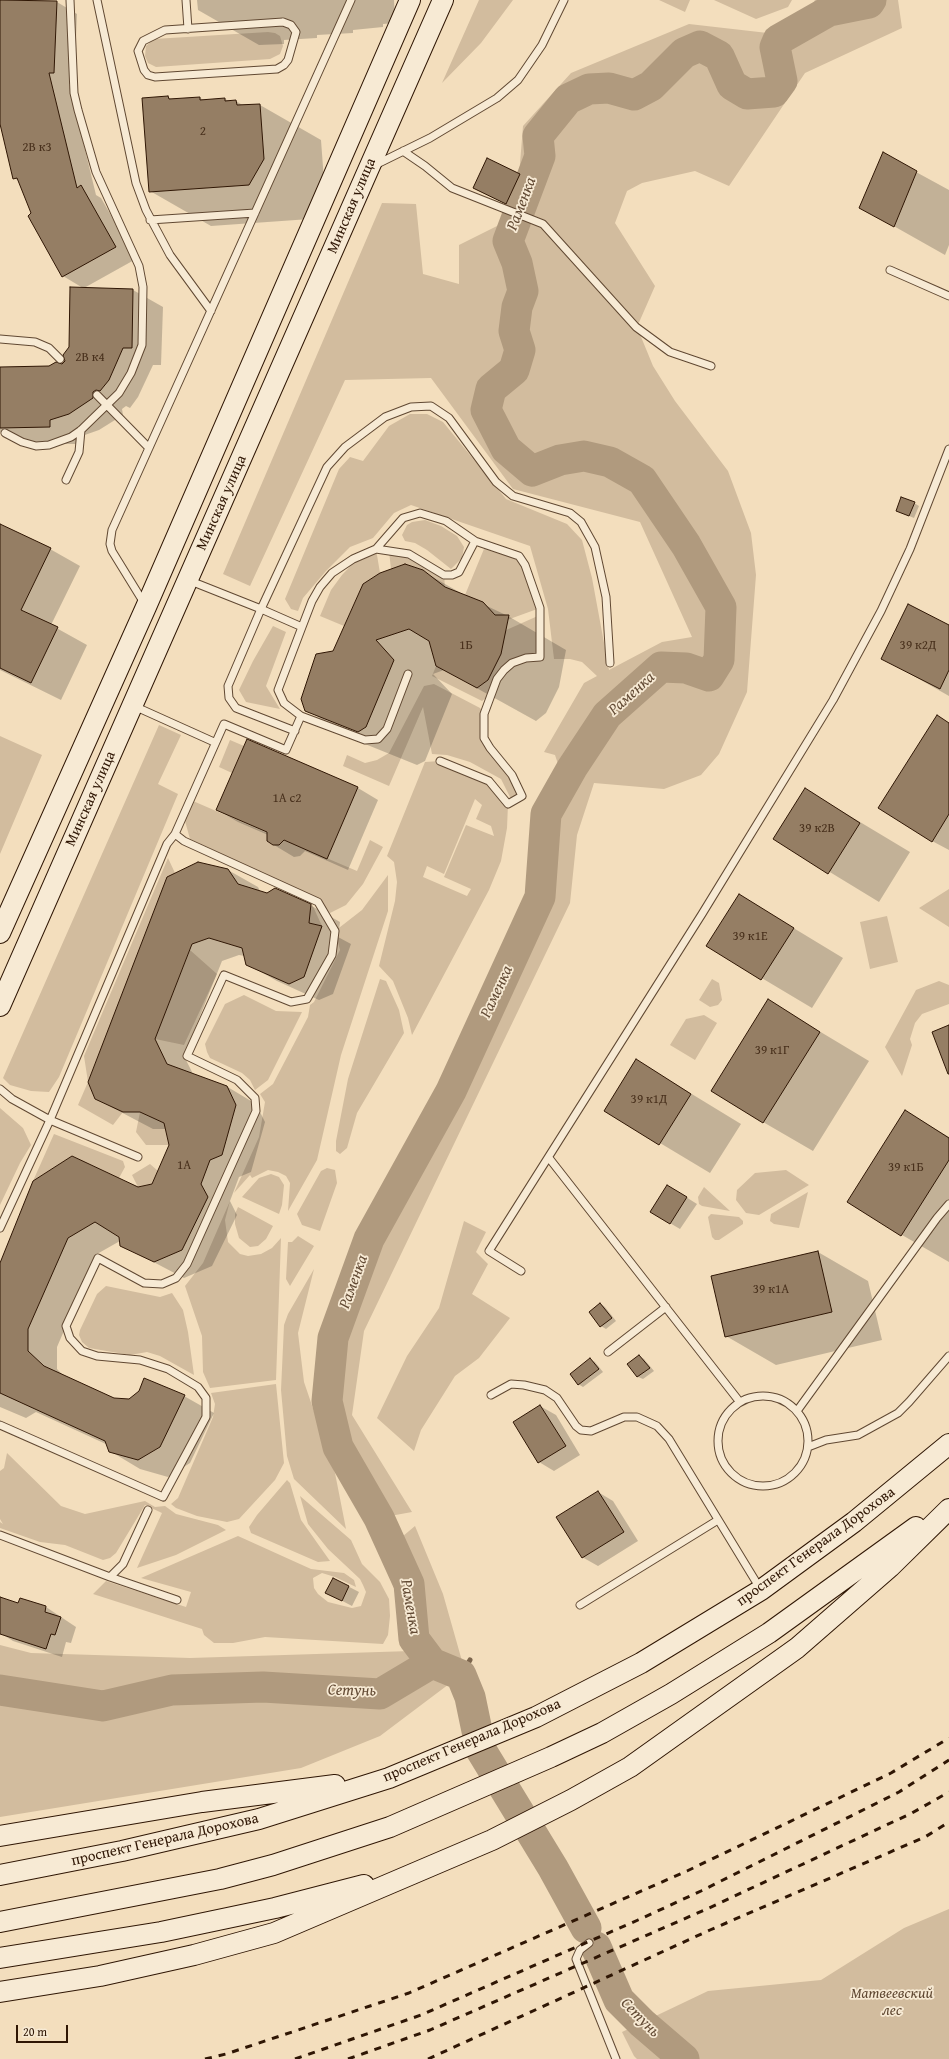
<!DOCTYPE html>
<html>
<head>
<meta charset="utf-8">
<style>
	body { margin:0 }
	#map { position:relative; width:949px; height:2059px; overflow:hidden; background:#f3debd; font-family:"Gentium Book Plus",serif }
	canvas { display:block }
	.scale { position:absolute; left:16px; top:2025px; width:52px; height:18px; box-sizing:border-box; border:2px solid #2f1604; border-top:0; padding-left:5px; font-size:12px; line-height:14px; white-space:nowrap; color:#2f1604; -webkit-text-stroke:3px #f7ead4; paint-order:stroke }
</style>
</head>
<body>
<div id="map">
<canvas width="949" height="2059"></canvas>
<div class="scale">20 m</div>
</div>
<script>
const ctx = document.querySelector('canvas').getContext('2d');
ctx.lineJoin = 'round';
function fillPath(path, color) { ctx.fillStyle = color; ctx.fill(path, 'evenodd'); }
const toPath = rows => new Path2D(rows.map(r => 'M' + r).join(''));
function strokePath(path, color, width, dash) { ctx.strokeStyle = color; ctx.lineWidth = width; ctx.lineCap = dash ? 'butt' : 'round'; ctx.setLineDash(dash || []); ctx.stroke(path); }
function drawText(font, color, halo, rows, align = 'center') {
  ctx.font = font + ' "Gentium Book Plus",serif'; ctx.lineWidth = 3.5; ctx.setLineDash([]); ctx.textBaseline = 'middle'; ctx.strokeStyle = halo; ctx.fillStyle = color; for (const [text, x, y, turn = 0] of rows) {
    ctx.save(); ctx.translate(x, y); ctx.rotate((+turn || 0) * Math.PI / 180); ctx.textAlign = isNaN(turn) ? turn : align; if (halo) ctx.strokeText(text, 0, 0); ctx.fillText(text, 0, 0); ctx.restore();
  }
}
const green = toPath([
	[479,0,513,0,481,43,442,83],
	[659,0,690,0,685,12],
	[714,0,792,0,788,7,756,19],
	[815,0,898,0,902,28,805,73,729,186,695,171,642,183,627,191,615,223,655,286,637,327,653,366,675,401,728,471,751,533,756,575,747,692,719,754,701,775,664,789,594,783,577,835,570,903,364,1331,352,1415,412,1512,379,1518,338,1447,327,1401,333,1338,369,1239,451,1091,540,897,546,814,564,782,555,755,544,752,584,683,597,676,582,662,570,659,554,659,548,609,530,546,411,505,394,513,373,538,350,547,326,571,303,598,298,611,291,609,285,599,339,469,350,457,363,461,389,426,410,414,427,414,443,422,506,499,567,524,582,540,592,578,609,670,662,642,692,637,640,522,513,489,431,378,345,380,250,586,223,574,382,203,416,204,423,274,459,284,459,245,507,221,519,176,523,126,571,73,689,24,794,36],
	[268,32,275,33,280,36,283,46,280,54,270,59,156,67,148,63,145,56,146,46,154,39],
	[425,520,441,526,457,536,464,547,462,558,451,569,427,550,415,543,405,541,402,535,407,525,412,522],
	[486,544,519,556,540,608,507,620,495,615,465,595],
	[376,549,380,573,363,584,344,626,320,616,331,590,342,575,360,556],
	[389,551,409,554,444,575,445,587,423,570,405,564,391,569],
	[540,615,540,657,526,658,504,670,491,694,482,701,432,676,436,666,477,688,488,680,504,631],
	[273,626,286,632,266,686,280,709,246,702,239,690,253,661],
	[434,684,480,708,484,714,484,738,522,796,512,801,501,779,470,762,447,755,432,754,423,707,389,786,343,766,347,755,365,763,377,760,389,753,424,686],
	[159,725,181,735,158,784,178,794,59,1077,49,1092,31,1091,10,1085,3,1078],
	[0,736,42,755,0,854],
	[230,740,244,746,232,773,219,767],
	[440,761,489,781,508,804,507,828,501,861,489,890,412,1035,408,1018,393,981,379,966,395,901,397,882,394,862,387,856,425,762],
	[475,799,482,805,476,819,491,826,494,836,466,825,444,877,471,889,467,896,423,877,427,866,444,874],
	[193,801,267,833,267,841,273,845,279,845,284,840,357,871,370,840,383,847,363,884,346,905,330,913,320,900,190,839,185,821],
	[168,858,175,873,167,878,88,1082,95,1099,123,1112,113,1125,78,1105,88,1082,84,1056],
	[388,875,388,911,341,1055,317,1160,288,1211,290,1183,286,1176,278,1172,268,1170,252,1178,250,1175,234,1193,259,1137,265,1102,260,1094,273,1084,308,1017,310,1005,314,1002,340,950,335,931,362,910],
	[949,889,949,927,919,908],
	[311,902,322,926,309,923],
	[887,916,898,962,870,969,860,922],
	[190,950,217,974,184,1045,155,1039],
	[380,979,386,981,399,1010,404,1033,357,1113,347,1148,340,1154,336,1151,336,1141,348,1079],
	[712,979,719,983,722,1000,718,1005,710,1007,699,1000],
	[939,981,949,985,949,1004,922,1014,915,1023,910,1039,912,1045,902,1076,885,1047,916,990],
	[244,995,276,1011,302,1012,268,1080,255,1090,250,1080,242,1073,210,1058,207,1052,205,1044,225,1004],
	[704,1015,717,1023,695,1060,670,1045,686,1019],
	[0,1108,23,1128,31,1145,20,1163,0,1205],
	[140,1112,164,1123,169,1145,146,1145,136,1132],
	[54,1134,123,1161,125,1167,119,1178,72,1156,33,1181],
	[150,1164,158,1171,152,1184,138,1187,132,1175],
	[327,1168,335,1170,337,1183,320,1231,302,1225,297,1214,321,1171],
	[786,1170,809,1185,759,1215,746,1213,736,1200,737,1190,755,1173],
	[271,1174,279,1177,284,1185,282,1205,279,1214,242,1197,259,1178],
	[704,1187,730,1211,702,1206,699,1204,698,1197],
	[808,1192,799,1228,774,1224,770,1221,771,1214],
	[230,1201,225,1220,228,1242,240,1254,248,1256,261,1254,272,1248,281,1238,276,1380,210,1388,203,1372,202,1336,185,1286,203,1263],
	[238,1207,273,1226,266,1239,258,1246,250,1247,239,1238,235,1224,235,1214],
	[711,1214,739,1217,743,1221,743,1224,719,1240,715,1240,712,1237,708,1217],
	[464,1221,486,1232,476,1252,488,1264,472,1294,510,1318,479,1358,455,1376,421,1430,414,1451,377,1418,407,1356,439,1308],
	[298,1236,314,1246,290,1286,286,1279,288,1242,292,1242],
	[314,1269,298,1333,304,1382,335,1473,346,1529,294,1479,287,1456,281,1390,284,1325,288,1314],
	[106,1286,160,1297,172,1293,183,1310,188,1332,194,1375,160,1356,147,1352,130,1355,89,1348,82,1342,79,1335,80,1330,97,1294],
	[276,1384,284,1463,275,1480,239,1519,227,1522,197,1516,176,1508,171,1504,178,1498,213,1417,215,1404,211,1393],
	[7,1453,61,1506,85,1514,145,1501,155,1507,165,1506,176,1514,218,1525,226,1530,176,1555,137,1568,162,1513,145,1505,116,1553,110,1558,103,1560,65,1545,40,1542,0,1528,0,1522,3,1524,0,1519,0,1471,4,1468],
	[287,1480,290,1483,301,1520,330,1561,318,1562,251,1533,249,1527,257,1515],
	[300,1496,351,1540,362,1564,380,1582,389,1599,390,1616,388,1635,383,1644,265,1637,233,1643,214,1643,204,1635,202,1629,93,1594,106,1581,186,1607,191,1592,141,1578,238,1536,311,1569,344,1573,354,1580,356,1587,335,1577,322,1573,313,1578,314,1588,318,1594,328,1602,352,1608,361,1606,366,1592,363,1585,360,1579,328,1549,308,1524],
	[415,1526,443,1594,464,1668,461,1675,380,1736,301,1768,0,1817,0,1645,31,1653,190,1658,411,1651,384,1552],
	[949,1909,949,2059,637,2059,634,2056,622,2032,708,1991,821,1980,904,1928]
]);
const shadow = toPath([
	[0,0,57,2,77,14,74,84,69,84,96,195,101,198,136,259,84,288,133,290,163,307,161,365,153,365,138,397,130,408,126,406,122,409,123,415,99,430,79,437,79,444,21,444,0,432,0,368,49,367,65,363,83,288,63,276,29,216,32,214,19,181,14,178,0,119],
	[197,0,394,0,395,23,383,24,383,27,353,30,353,33,317,35,317,38,284,40,284,44,259,45,198,10],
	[168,97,173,100,200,98,204,100,225,99,229,101,236,101,244,106,260,105,321,140,325,194,310,219,211,226,150,191],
	[883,154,949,190,949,245,945,255,860,207],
	[519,175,530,181,516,209,474,188],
	[914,503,919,506,914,518,902,513],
	[0,530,50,549,80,566,51,625,87,645,61,700,0,670],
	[422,571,468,597,508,616,566,650,559,687,546,713,536,721,444,670,433,674,452,694,425,761,417,765,365,744,306,710,333,652],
	[949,626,949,696,882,658],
	[949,723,949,850,932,841],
	[248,740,358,788,378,800,348,870,305,851,300,856,294,857,274,845,268,835,238,822,217,810],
	[805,789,910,852,879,902,774,838],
	[228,870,258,887,261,893,310,905,340,922,338,937,351,944,333,994,319,1000,277,981,247,964,245,956,239,955,222,961,184,1056,193,1074,226,1086,256,1104,265,1122,251,1172,239,1177,230,1201,237,1215,212,1266,184,1278,121,1245,120,1241,97,1254,57,1347,57,1369,66,1378,114,1399,130,1400,184,1396,214,1413,190,1463,168,1477,140,1469,110,1451,108,1445,36,1412,26,1418,0,1407,0,1266,138,1188,153,1185,170,1145,167,1129,153,1129,96,1099],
	[739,895,843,958,812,1008,708,946],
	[769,1001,869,1061,813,1151,763,1122],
	[636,1060,741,1124,710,1173,605,1110],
	[905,1111,949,1137,949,1262,902,1235],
	[678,1192,697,1204,680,1229,651,1212],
	[818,1252,868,1281,882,1340,776,1365,726,1336],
	[601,1304,605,1307,616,1321,606,1329,601,1326],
	[639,1356,644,1359,654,1371,643,1379,638,1377,628,1365],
	[590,1359,595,1362,603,1372,583,1387,578,1384],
	[540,1406,556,1415,580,1455,554,1471,539,1462],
	[598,1492,613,1501,638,1541,598,1566,582,1557],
	[334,1579,359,1592,352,1606,327,1593],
	[21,1599,46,1607,76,1627,71,1643,66,1642,62,1657,13,1641,0,1633,0,1608,19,1605]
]);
const stream = toPath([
	[461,1675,470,1660]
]);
const river = toPath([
	[432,1663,414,1639,409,1584,379,1518,338,1447,327,1401,333,1338,369,1239,451,1091,540,897,546,814,572,768,607,715,661,667,686,668,709,676,719,660,721,607,686,545,642,480,610,462,584,456,560,460,532,471,506,449,486,410,491,389,514,370,520,350,514,331,517,307,523,291,517,263,508,241,540,156,538,136,568,99,589,89,609,88,634,95,651,86,684,53,700,46,719,56,732,85,747,94,774,92,782,81,775,47,778,40,829,11,869,3,871,0],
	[0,1690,103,1706,172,1690,263,1687,380,1694,432,1663,461,1675,470,1697,481,1750,553,1868,586,1928],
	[596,1947,619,2000,642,2023,684,2059]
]);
const building = toPath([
	[0,0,57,1,54,73,49,73,77,188,81,185,116,247,62,277,28,216,31,213,17,178,13,179,0,124,0,0],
	[168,96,169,99,200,97,200,100,225,98,225,101,236,100,237,105,260,104,264,159,249,185,149,192,142,98,168,96],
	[883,152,917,171,894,227,859,208,883,152],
	[487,158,520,174,506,204,473,188,487,158],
	[70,287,133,289,132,348,123,348,109,380,100,391,96,390,93,392,93,398,69,414,50,420,50,427,0,428,0,367,49,366,56,362,62,364,65,361,63,355,69,347,70,287],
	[901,497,915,502,909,516,896,511,901,497],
	[0,524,51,548,21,610,58,627,31,683,0,668,0,524],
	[405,564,423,570,445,587,483,602,495,615,509,615,501,654,488,680,477,688,436,666,429,641,409,629,376,640,394,660,366,727,358,732,305,711,301,699,316,654,333,651,363,584,380,573,405,564],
	[908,604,949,625,949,670,940,689,881,659,908,604],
	[937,715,949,723,949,814,932,842,878,808,937,715],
	[247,739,358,787,327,859,284,840,279,845,273,845,267,841,267,832,216,810,247,739],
	[805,788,860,823,828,874,773,839,805,788],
	[198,862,228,869,238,884,267,893,275,888,311,904,309,923,322,926,304,977,289,984,246,965,242,948,209,938,192,944,155,1039,167,1064,227,1086,236,1105,222,1155,210,1160,201,1184,208,1197,182,1250,154,1262,120,1246,119,1237,95,1222,68,1238,28,1329,28,1351,44,1366,114,1398,129,1399,139,1391,144,1378,185,1395,160,1447,138,1460,109,1452,105,1441,0,1393,0,1263,33,1181,72,1156,138,1187,152,1184,169,1145,164,1123,140,1112,123,1112,95,1099,88,1082,167,877,198,862],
	[739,894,794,928,761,980,706,946,739,894],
	[768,999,820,1032,763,1123,711,1091,768,999],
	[949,1025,949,1074,948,1074,932,1032,949,1025],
	[636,1059,691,1094,659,1145,604,1111,636,1059],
	[905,1110,949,1138,949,1160,901,1236,847,1202,905,1110],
	[667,1185,687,1197,670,1224,650,1212,667,1185],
	[818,1251,832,1312,725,1337,711,1276,818,1251],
	[600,1303,612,1318,600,1327,589,1312,600,1303],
	[639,1355,650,1368,637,1377,627,1364,639,1355],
	[590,1358,599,1369,578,1385,570,1374,590,1358],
	[540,1405,566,1446,538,1463,513,1422,540,1405],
	[598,1491,624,1532,582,1558,556,1517,598,1491],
	[333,1578,349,1586,342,1601,325,1593,333,1578],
	[0,1597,18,1603,20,1598,46,1606,45,1612,61,1617,55,1635,51,1634,46,1649,0,1634,0,1597]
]);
const lane = toPath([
	[97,0,136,183,146,210,170,255,211,311],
	[186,0,188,29],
	[283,22,291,25,296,32,288,60,284,65,277,69,155,77,148,75,144,70,138,51,143,41,165,30,283,22],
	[403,151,425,166,452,188,543,224,636,327,670,352,711,366],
	[375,165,430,138,497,98,518,80,542,45,564,0],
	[150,220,255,213],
	[890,270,949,296],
	[0,339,35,342,49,348,60,359],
	[97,395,149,448],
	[5,433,22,442,36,446,49,445,71,437,81,430,119,393,131,373,142,345,143,287,139,266,96,172,78,110,74,93,70,0],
	[66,480,79,452,81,430],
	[376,549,403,518,420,513,446,521,475,541],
	[188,580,261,609,327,467,345,447,385,417,411,407,431,406,449,418,496,482,513,496,570,513,581,522,595,547,606,597,610,663],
	[144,603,112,551,110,544,112,530,351,0],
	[302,627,278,690,284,703,301,716,365,740,378,739,387,729,408,674],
	[134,706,214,742],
	[295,731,236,708,229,698,228,686,261,609,302,627,312,601,320,587,332,573,353,559,376,549,409,554,444,575,452,575,459,572,475,541,519,556,525,565,540,608,540,657,526,658,512,663,504,670,497,679,484,714,484,738,490,748,512,775,522,796,508,804,489,781,440,761],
	[175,834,224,724,286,750,301,716],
	[0,1089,12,1099,50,1120,138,1157],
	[549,1158,739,1401],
	[0,1228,50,1120,167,844,175,834,184,841,318,902,335,931,332,955,307,999,291,1002,224,975,187,1056,237,1080,255,1098,256,1111,187,1264,176,1278,162,1284,144,1283,98,1258,66,1326,70,1338,82,1351,97,1356,140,1360,168,1369,198,1387,206,1398,206,1417,163,1497,0,1425],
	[521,1271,489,1251,702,914,833,700,881,611,910,549,949,449],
	[608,1352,666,1307],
	[491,1395,511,1384,524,1385,545,1390,557,1398,576,1426,581,1430,591,1431,624,1417,637,1417,657,1426,669,1439,761,1590],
	'718 1441a45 45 0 1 1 90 0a45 45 0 1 1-90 0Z',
	[797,1411,937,1218,949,1204],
	[808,1447,826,1440,858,1435,898,1413,909,1402,949,1356],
	[0,1535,110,1577,123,1564,148,1510],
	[110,1577,177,1600],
	[580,1605,718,1520],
	[589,1943,580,1950,576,1959,616,2059]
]);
const secondary = toPath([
	[0,933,146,607,410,0],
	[0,1006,443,0],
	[0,1836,202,1802,335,1785],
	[0,1875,122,1851,259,1819,389,1778,536,1717,641,1663,761,1590,854,1522,949,1444],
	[0,1922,220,1879,273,1865,390,1827,551,1757,602,1733,671,1694,769,1633,916,1527],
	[0,1958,161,1932,275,1908,364,1885],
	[0,1992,100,1976,194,1955,274,1933,492,1840,571,1800,630,1767,797,1648,890,1567,949,1509]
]);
const rail = toPath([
	[205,2059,226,2054,409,1993,687,1871,891,1773,949,1738],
	[295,2059,421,2015,638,1920,701,1891,899,1792,949,1760],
	[348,2059,430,2030,709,1908,912,1813,949,1792],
	[428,2059,710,1930,925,1837,949,1822]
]);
const numberNames = [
	["2",203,132],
	["2В к3",37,148],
	["2В к4",90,358],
	["1Б",466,646],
	["39 к2Д",918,646],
	["1А с2",287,799],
	["39 к2В",817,829],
	["39 к1Е",750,937],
	["39 к1Г",772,1051],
	["39 к1Д",649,1100],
	["1А",184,1166],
	["39 к1Б",906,1168],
	["39 к1А",771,1290]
];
const streetNames = [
	["Минская улица",352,206,-67],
	["Минская улица",222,503,-66],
	["Минская улица",91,799,-66],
	["проспект Генерала Дорохова",816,1547,-36],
	["проспект Генерала Дорохова",472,1741,-23],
	["проспект Генерала Дорохова",165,1840,-13]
];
const parkNames = [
	["Матвеевский",892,1994],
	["лес",892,2011]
];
const waterNames = [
	["Раменка",522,204,-69],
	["Раменка",632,694,-42],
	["Раменка",497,992,-65],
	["Раменка",354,1282,-70],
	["Раменка",410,1607,80],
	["Сетунь",352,1691,1],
	["Сетунь",640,2018,45]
];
fillPath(green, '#d2bc9e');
fillPath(shadow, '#0003');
strokePath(stream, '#7c654d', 5);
strokePath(river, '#b09a7e', 31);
fillPath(building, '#957e64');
strokePath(building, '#2f1604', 1);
strokePath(lane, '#604832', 9);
strokePath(secondary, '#2f1604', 22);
strokePath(lane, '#f7ead4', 7);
strokePath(secondary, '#f7ead4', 20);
strokePath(rail, '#2f1604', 3, [7, 7]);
drawText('13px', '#48301c', null, numberNames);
drawText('15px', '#2f1604', '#f7ead4', streetNames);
drawText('italic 15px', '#604832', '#f7ead4', parkNames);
drawText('italic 16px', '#634b35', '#f7ead4', waterNames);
</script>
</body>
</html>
